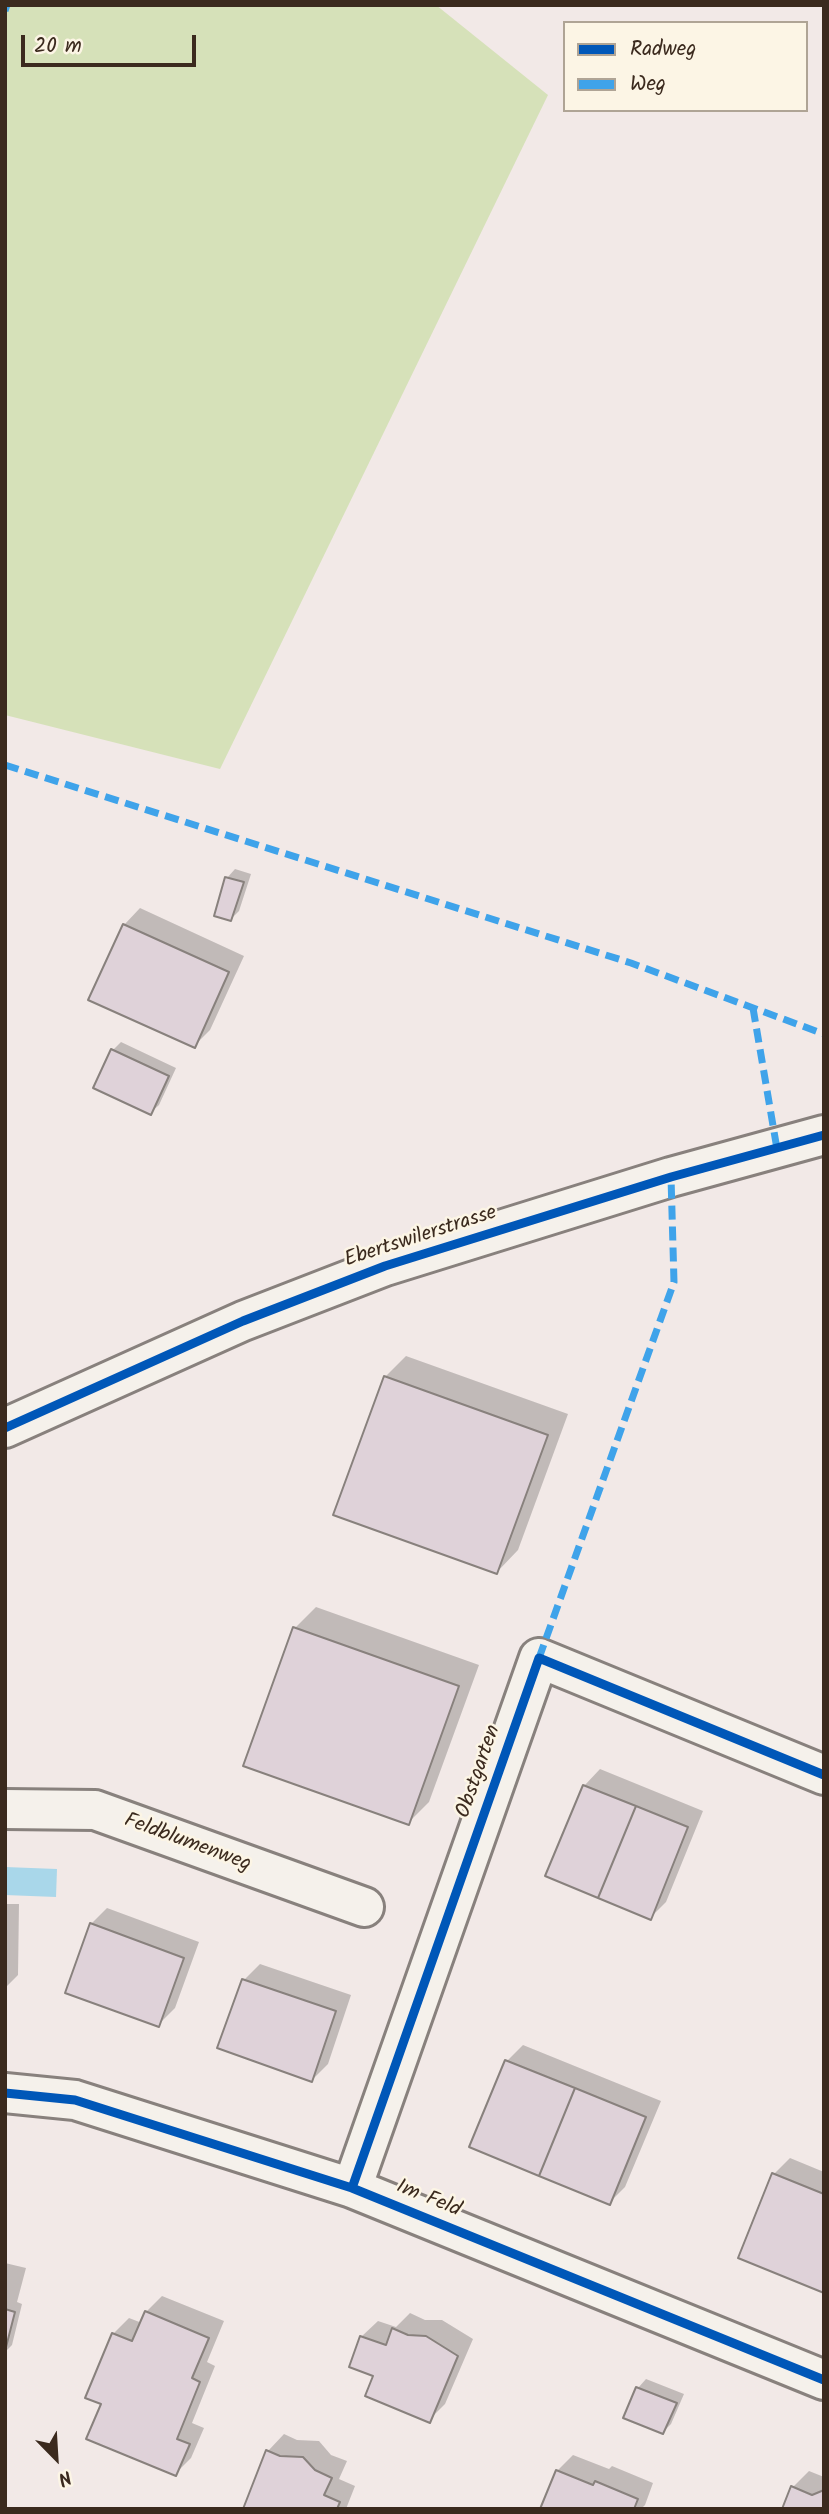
<!DOCTYPE html>
<html>
<head>
<meta charset="utf-8">
<style>
	body { margin:0 }
	#map { position:relative; width:829px; height:2514px; overflow:hidden; background:#f2e9e7; font-family:Kalam,sans-serif }
	canvas { display:block }
	.frame { position:absolute; inset:0; border:7px solid #3b2a1e; pointer-events:none }
	.legend { position:absolute; left:563px; top:21px; width:245px; height:91px; box-sizing:border-box; background:#fcf5e5; border:2px solid #afa495; margin:0; padding:9px 12px; list-style:none; font-size:21px; color:#3b2a1e }
	.legend li { display:flex; align-items:center; gap:14px; height:35px }
	.legend b { width:35px; border:2px solid #afa495 }
	.north { position:absolute; left:21px; top:2423px; width:70px; height:70px; -webkit-text-stroke:5px #fcf5e5; paint-order:stroke; rotate:156deg; font-size:19px; font-weight:700; line-height:28px; text-align:center; color:#3b2a1e }
	.north::after { content:''; display:block; margin:auto; width:24px; height:32px; background:#3b2a1e; clip-path:polygon(50% 0,100% 100%,50% 72%,0 100%) }
	.scale { position:absolute; left:21px; top:35px; width:175px; height:32px; box-sizing:border-box; border:4px solid #3b2a1e; border-top:0; padding-left:9px; font-size:21px; line-height:24px; white-space:nowrap; color:#3b2a1e; -webkit-text-stroke:5px #fcf5e5; paint-order:stroke }
</style>
</head>
<body>
<div id="map">
<canvas width="829" height="2514"></canvas>
<div class="frame"></div>
<ul class="legend">
<li><b style="height:9px;background:#0057b8"></b>Radweg</li>
<li><b style="height:9px;background:#3fa3ea"></b>Weg</li>
</ul>
<div class="north">N</div>
<div class="scale">20 m</div>
</div>
<script>
const ctx = document.querySelector('canvas').getContext('2d');
ctx.lineJoin = 'round';
function fillPath(path, color) { ctx.fillStyle = color; ctx.fill(path, 'evenodd'); }
const toPath = rows => new Path2D(rows.map(r => 'M' + r).join(''));
function strokePath(path, color, width, dash) { ctx.strokeStyle = color; ctx.lineWidth = width; ctx.lineCap = dash ? 'butt' : 'round'; ctx.setLineDash(dash || []); ctx.stroke(path); }
function drawText(font, color, halo, rows, align = 'center') {
  ctx.font = font + ' Kalam,sans-serif'; ctx.lineWidth = 5; ctx.setLineDash([]); ctx.textBaseline = 'middle'; ctx.strokeStyle = halo; ctx.fillStyle = color; for (const [text, x, y, turn = 0] of rows) {
    ctx.save(); ctx.translate(x, y); ctx.rotate((+turn || 0) * Math.PI / 180); ctx.textAlign = isNaN(turn) ? turn : align; if (halo) ctx.strokeText(text, 0, 0); ctx.fillText(text, 0, 0); ctx.restore();
  }
}
const green = toPath([
	[5,5,436,5,548,95,220,769,5,715]
]);
const water = toPath([
	[5,1867,57,1869,56,1897,5,1895]
]);
const shadow = toPath([
	[235,869,251,874,239,911,231,919,227,878],
	[140,908,244,956,210,1030,194,1046,124,925],
	[121,1042,176,1068,159,1105,150,1113,113,1050],
	[406,1356,568,1414,518,1550,497,1572,385,1377],
	[316,1607,479,1665,429,1802,408,1823,295,1628],
	[600,1769,703,1811,666,1902,650,1918,547,1875,584,1786],
	[5,1904,19,1904,18,1975,5,1988],
	[107,1908,199,1942,175,2008,158,2025,91,1924],
	[260,1964,351,1995,328,2064,312,2080,244,1980],
	[523,2045,661,2101,625,2187,609,2203,507,2061],
	[790,2158,824,2172,824,2291,774,2174],
	[5,2263,26,2268,17,2302,22,2304,12,2345,5,2352],
	[162,2296,224,2321,207,2362,215,2366,192,2423,204,2428,191,2458,175,2474,103,2403,113,2334,129,2318,142,2323,146,2312],
	[410,2313,425,2320,442,2320,473,2339,445,2404,429,2420,375,2376,361,2337,378,2321,396,2327],
	[646,2379,684,2394,671,2424,663,2432,638,2388],
	[284,2434,297,2440,319,2441,331,2455,347,2461,339,2479,355,2486,346,2509,245,2509,268,2451],
	[573,2455,609,2469,612,2466,653,2483,645,2505,641,2509,541,2509,557,2471],
	[809,2471,824,2477,824,2509,793,2487]
]);
const building = toPath([
	[225,877,244,882,231,921,214,916,225,877],
	[123,924,229,972,195,1048,88,1000,123,924],
	[111,1049,169,1076,151,1115,93,1088,111,1049],
	[384,1376,548,1435,497,1574,333,1515,384,1376],
	[293,1627,459,1686,409,1825,243,1766,293,1627],
	[583,1785,636,1806,598,1898,545,1876,583,1785],
	[636,1806,688,1827,651,1920,598,1898,636,1806],
	[90,1923,184,1958,159,2027,65,1993,90,1923],
	[242,1979,336,2011,312,2082,217,2048,242,1979],
	[505,2060,575,2088,539,2176,469,2147,505,2060],
	[575,2088,646,2117,610,2205,539,2176,575,2088],
	[772,2173,824,2194,824,2293,738,2258,772,2173],
	[5,2309,15,2312,5,2351,5,2309],
	[145,2311,209,2338,192,2378,200,2382,177,2439,190,2444,176,2476,86,2439,101,2404,85,2398,112,2333,132,2341,145,2311],
	[392,2328,408,2335,426,2336,458,2356,430,2423,365,2396,373,2376,349,2367,360,2336,386,2345,392,2328],
	[636,2387,677,2403,663,2434,623,2418,636,2387],
	[266,2450,280,2456,303,2457,315,2470,332,2478,324,2495,340,2502,337,2509,243,2509,266,2450],
	[556,2470,593,2485,595,2481,638,2499,634,2509,540,2509,556,2470],
	[791,2486,812,2495,824,2490,824,2509,782,2509,791,2486]
]);
const street = toPath([
	[5,1809,95,1810,364,1907],
	[5,2093,75,2100,352,2188,824,2380],
	[352,2188,539,1658,824,1775]
]);
const secondary = toPath([
	[5,1428,243,1321,385,1266,671,1177,824,1135]
]);
const quiet = toPath([
	[5,11,7,5],
	[5,765,631,963,824,1034],
	[753,1008,777,1149],
	[539,1658,674,1282,671,1177]
]);
const cycleway = toPath([
	[5,1428,243,1321,385,1266,671,1177,824,1135],
	[5,2093,75,2100,352,2188,824,2380],
	[352,2188,539,1658,824,1775]
]);
const streetNames = [
	["Ebertswilerstrasse",421,1238,-18],
	["Obstgarten",480,1772,-71],
	["Feldblumenweg",187,1844,20],
	["Im Feld",428,2200,22]
];
fillPath(green, '#d6e1b9');
fillPath(water, '#a9d7ea');
fillPath(shadow, '#0003');
fillPath(building, '#dfd2d9');
strokePath(building, '#88817d', 2);
strokePath(street, '#88817d', 44);
strokePath(secondary, '#88817d', 44);
strokePath(street, '#f5f1eb', 38);
strokePath(secondary, '#f5f1eb', 38);
strokePath(quiet, '#3fa3ea', 7, [14, 7]);
strokePath(cycleway, '#0057b8', 9);
drawText('21px', '#3b2a1e', '#fcf5e5', streetNames);
</script>
</body>
</html>
